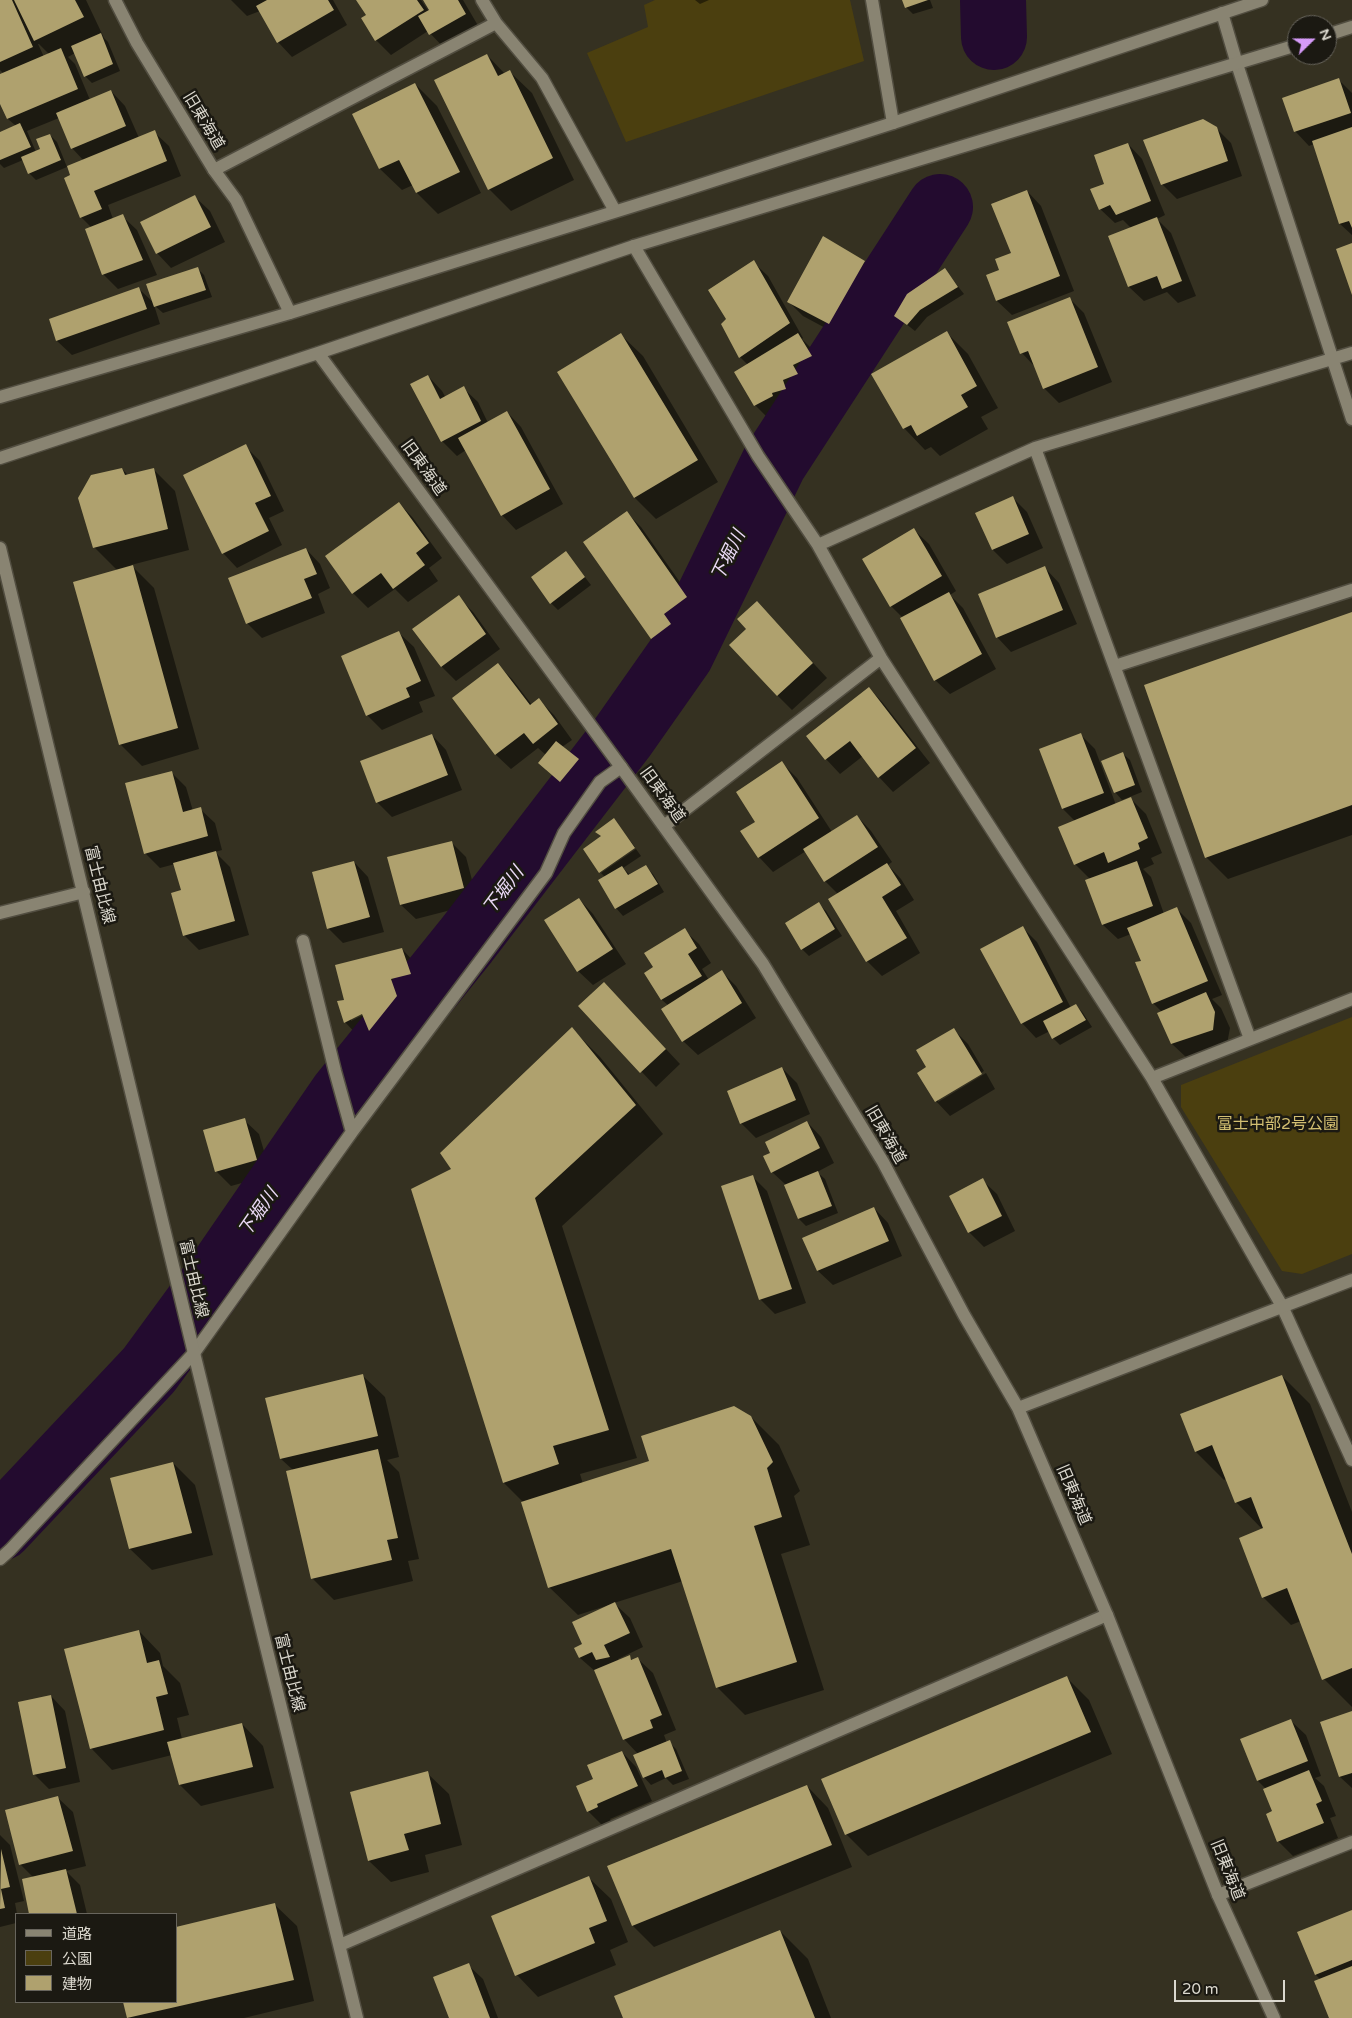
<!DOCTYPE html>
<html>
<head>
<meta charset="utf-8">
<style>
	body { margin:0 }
	#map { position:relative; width:1352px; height:2018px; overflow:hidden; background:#353121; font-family:"Varela Round","Noto Sans JP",sans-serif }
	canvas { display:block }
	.legend { position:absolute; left:15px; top:1913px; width:162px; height:90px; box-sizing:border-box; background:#1b1912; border:1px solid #68655d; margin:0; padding:6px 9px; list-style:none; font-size:15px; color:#dbd8ce }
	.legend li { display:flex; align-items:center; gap:10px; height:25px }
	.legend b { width:25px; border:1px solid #68655d }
	.north { position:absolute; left:1287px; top:15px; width:50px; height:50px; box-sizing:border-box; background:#1b1912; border:1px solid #68655d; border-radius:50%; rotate:68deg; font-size:14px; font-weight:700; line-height:20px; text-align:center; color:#dbd8ce }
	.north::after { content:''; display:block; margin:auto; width:18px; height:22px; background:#d69bf9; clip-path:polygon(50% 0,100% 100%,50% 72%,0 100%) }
	.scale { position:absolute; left:1174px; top:1980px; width:111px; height:22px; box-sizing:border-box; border:2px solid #dbd8ce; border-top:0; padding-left:6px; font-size:15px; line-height:18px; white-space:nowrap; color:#dbd8ce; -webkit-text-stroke:4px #1b1912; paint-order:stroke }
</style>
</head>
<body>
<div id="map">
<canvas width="1352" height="2018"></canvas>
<ul class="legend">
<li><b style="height:6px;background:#898472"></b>道路</li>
<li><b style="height:14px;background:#4b3f0f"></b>公園</li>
<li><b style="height:14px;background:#afa16e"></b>建物</li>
</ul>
<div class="north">N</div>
<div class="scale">20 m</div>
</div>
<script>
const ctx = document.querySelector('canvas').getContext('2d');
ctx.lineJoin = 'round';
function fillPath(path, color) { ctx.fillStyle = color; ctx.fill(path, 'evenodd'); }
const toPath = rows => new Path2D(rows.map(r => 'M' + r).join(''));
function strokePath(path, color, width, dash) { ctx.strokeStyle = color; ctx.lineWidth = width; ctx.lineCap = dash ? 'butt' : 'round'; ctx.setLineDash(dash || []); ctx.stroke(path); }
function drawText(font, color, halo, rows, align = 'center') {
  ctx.font = font + ' "Varela Round","Noto Sans JP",sans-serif'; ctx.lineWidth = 5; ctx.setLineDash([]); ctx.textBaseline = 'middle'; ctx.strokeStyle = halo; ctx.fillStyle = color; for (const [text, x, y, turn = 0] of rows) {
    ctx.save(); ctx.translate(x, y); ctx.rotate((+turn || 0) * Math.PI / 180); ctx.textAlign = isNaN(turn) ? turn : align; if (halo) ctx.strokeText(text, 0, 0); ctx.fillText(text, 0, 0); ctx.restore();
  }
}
const green = toPath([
	[655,0,850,0,864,61,626,142,587,53,648,27,644,5],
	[1352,1017,1352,1254,1302,1274,1282,1271,1181,1107,1181,1085]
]);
const shadow = toPath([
	[0,0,86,0,104,38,108,42,120,71,92,83,85,76,75,53,68,57,75,64,90,100,111,91,125,106,139,138,154,132,169,146,181,176,108,205,113,219,122,216,137,230,157,275,118,289,103,274,92,228,81,217,72,175,84,161,72,148,59,118,27,131,36,152,41,150,50,135,57,142,67,167,36,180,29,173,23,160,4,168,0,164,0,133,16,126,8,119,0,100,0,76,4,74,0,70],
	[38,44,39,44,50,55,44,57],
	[231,0,333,0,347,25,292,57,278,42,260,11,247,16],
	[358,0,421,0,431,15,433,14,425,0,463,0,480,29,445,49,428,31,391,55,376,40,362,19,368,15],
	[695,0,709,0,700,4],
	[904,0,930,0,933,8,913,14,906,7],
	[487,55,505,74,510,72,532,93,574,180,511,211,489,189],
	[1339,80,1352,93,1352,235,1340,224,1314,144,1309,146,1295,131],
	[415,84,437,106,481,193,438,214,417,193,413,185,402,190,380,169,354,115],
	[1216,128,1231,143,1242,176,1177,199,1162,184],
	[1128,144,1142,159,1165,215,1157,219,1171,233,1196,296,1178,303,1167,292,1144,301,1129,287,1109,236,1131,228,1123,220,1115,223,1100,209,1105,185],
	[1027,191,1041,206,1074,291,1012,315,997,301,987,276,1000,270,1013,254],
	[195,197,210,211,225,242,171,268,157,253],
	[753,262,768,276,803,338,802,339,812,349,825,371,807,380,812,389,797,395,799,403,785,408,787,411,770,420,755,405,736,372,748,365,740,357,728,320],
	[864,262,878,276,844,338,803,316,789,302],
	[197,268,204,275,212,297,163,313,154,305,160,324,72,355,57,341,138,288,155,304],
	[945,270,964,294,927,317,915,331,896,316],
	[1069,298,1084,313,1112,382,1059,403,1044,388,1036,368,1022,353,1009,323],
	[946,332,968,354,998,408,981,417,988,429,940,456,931,447,925,450,904,428],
	[621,335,643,356,718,482,656,519,635,498,558,373],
	[428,376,442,391,446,398,463,388,478,402,488,423,507,412,521,427,563,504,516,530,502,515,466,450,457,456,442,441],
	[245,446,260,461,284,511,269,518,282,545,237,568,223,553],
	[122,469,129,476,153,469,175,491,189,550,131,565,154,588,199,749,142,766,120,744,118,571,94,547],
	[1012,497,1027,512,1043,548,1007,564,993,550,977,513],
	[399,503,413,518,442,558,429,568,438,581,408,602,395,589,368,608,353,593,326,557],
	[627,513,641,527,701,612,677,629,685,639,666,652,652,638],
	[914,530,929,544,956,591,950,595,963,608,996,669,950,694,935,680,903,618,891,606],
	[306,549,320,564,330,588,318,594,325,613,262,638,247,623],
	[566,553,591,585,558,610,551,603],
	[1045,568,1059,583,1077,624,1011,652,997,637],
	[458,597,473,612,500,649,456,681,442,667,414,629],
	[757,602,827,678,792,710,777,695,748,629],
	[1352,613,1352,835,1228,879,1206,857],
	[399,633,414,647,435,696,419,702,423,712,382,730,367,715],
	[498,665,512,679,532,705,539,700,554,715,572,740,562,747,585,767,567,788,546,770,546,755,538,748,511,769,496,755,453,698],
	[869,688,883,703,930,763,893,792,879,777,863,756,840,774,826,759],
	[1080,734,1095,749,1116,805,1131,799,1146,814,1162,853,1151,858,1154,864,1143,869,1151,877,1164,914,1177,909,1191,923,1222,995,1212,999,1221,1008,1230,1028,1227,1044,1187,1058,1172,1044,1159,1013,1162,1012,1153,1003,1136,963,1143,962,1131,934,1118,939,1103,925,1087,881,1091,880,1075,864,1076,822,1063,809],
	[432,735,446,750,462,790,392,817,377,802],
	[1122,753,1130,760,1142,792,1122,800,1115,792],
	[782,763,797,778,832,832,857,816,871,831,892,862,888,865,901,879,914,900,896,911,920,953,882,976,867,961,838,894,825,881,806,851,773,872,759,857,757,822],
	[171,772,186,787,193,811,200,809,215,823,222,850,215,852,230,867,249,935,199,950,184,935,182,890,175,864,160,868,145,853],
	[614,820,635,847,600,871,602,837],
	[451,842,466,857,478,903,416,919,401,905,389,858],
	[636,849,641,856,623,868,629,874,646,867,653,874,664,892,623,916,616,908,605,877,601,873],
	[354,862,368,877,384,932,343,943,328,928],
	[579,899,593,914,626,964,593,985,578,971],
	[819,904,826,911,842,936,809,956,802,949],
	[1023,928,1037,942,1071,1008,1076,1005,1083,1013,1092,1027,1060,1045,1053,1038,1050,1031,1036,1038,1022,1023],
	[684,930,699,944,711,963,702,969,709,980,722,972,736,986,756,1018,698,1055,683,1041,669,1006,662,1000,646,973,655,968],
	[402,949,416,964,425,988,405,994,411,1011,384,1044,371,1031,359,1037,345,1022,346,1001],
	[359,1014,365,1014,351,1021,351,1018],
	[618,998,680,1064,656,1087,580,1006],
	[572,1029,600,1057,663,1134,562,1226,637,1458,580,1474,583,1484,650,1462,751,1417,779,1445,800,1491,794,1496,810,1545,781,1554,824,1690,745,1715,717,1687,683,1581,614,1603,630,1618,643,1647,618,1659,619,1661,629,1657,633,1661,638,1659,653,1673,676,1730,664,1735,667,1743,669,1742,676,1749,689,1779,673,1785,666,1778,651,1785,642,1775,638,1754,624,1739,596,1672,580,1658,576,1649,584,1645,609,1605,578,1615,549,1587,524,1503,504,1483,413,1190,453,1169],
	[954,1030,968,1044,984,1071,938,1099,938,1102,986,1073,995,1089,950,1116,936,1101,928,1068],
	[782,1068,797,1083,810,1114,756,1138,741,1123],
	[244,1120,259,1134,271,1175,231,1186,217,1172,205,1131],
	[807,1122,821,1137,834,1163,817,1172,825,1179,838,1213,806,1226,799,1219,785,1184,772,1172,772,1153],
	[753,1177,767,1191,806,1303,775,1314,760,1299],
	[982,1180,997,1194,1015,1231,984,1247,969,1232,951,1196],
	[874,1208,888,1223,902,1256,833,1285,818,1271,804,1238],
	[363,1376,385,1397,399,1457,387,1460,399,1472,419,1559,408,1561,413,1581,334,1600,312,1578,293,1470,281,1459],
	[1282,1376,1310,1404,1352,1512,1352,1707,1324,1679,1301,1621,1291,1625,1263,1597,1263,1530,1236,1502,1226,1479,1224,1480,1196,1452],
	[173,1463,195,1485,213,1555,152,1570,130,1549,112,1479],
	[139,1631,160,1653,163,1666,180,1683,189,1715,177,1718,182,1739,242,1724,263,1746,274,1788,201,1806,180,1785,172,1755,112,1770,91,1748],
	[1067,1678,1089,1700,1112,1754,868,1856,846,1834],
	[51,1696,65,1711,80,1782,49,1789,34,1774],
	[1352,1713,1352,1788,1340,1777,1321,1723],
	[1291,1721,1306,1735,1321,1776,1315,1778,1324,1786,1336,1816,1330,1818,1338,1838,1293,1856,1278,1841,1273,1812,1266,1789,1258,1781],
	[622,1752,636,1767,652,1801,610,1819,612,1822,603,1826,588,1811,595,1779],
	[427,1773,449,1794,462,1845,425,1855,429,1872,391,1882,369,1861,351,1792],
	[807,1786,828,1808,852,1867,654,1947,633,1926,609,1867],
	[58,1798,73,1812,86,1866,66,1871,80,1885,87,1914,31,1914,23,1880,34,1878,20,1864],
	[0,1835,10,1845,24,1901,15,1903,17,1914,16,1923,0,1927],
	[589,1878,611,1899,628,1942,610,1950,616,1965,538,1997,517,1975],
	[275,1905,297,1926,314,2001,244,2018,128,2018,124,2002,176,2002],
	[1352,1911,1352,2018,1330,2018,1321,1980,1316,1975,1299,1933],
	[780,1931,808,1959,831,2018,625,2018],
	[468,1965,483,1979,498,2018,450,2018]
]);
const river = toPath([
	[993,0,994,37],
	[0,1528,149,1370,212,1284,342,1095,466,941,622,738,681,654,774,463,940,207]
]);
const building = toPath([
	[0,0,12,0,33,47,0,62],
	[14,0,75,0,84,17,34,41],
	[267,0,328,0,334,10,277,43,256,6],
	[356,0,417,0,424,10,375,41,361,18,366,15],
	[423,0,458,0,466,14,429,35,418,16,429,10],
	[902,0,928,0,905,8],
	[101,33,113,64,84,77,71,46],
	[61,48,78,89,7,119,0,104,0,74],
	[487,54,498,76,510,70,553,158,488,190,434,80],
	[1339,78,1351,113,1294,132,1282,98],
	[415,83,460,172,416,193,399,160,379,169,352,114],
	[111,90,126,126,71,149,56,113],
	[1203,119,1217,127,1228,161,1161,185,1143,140],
	[20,123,31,147,0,160,0,132],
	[1352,127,1352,228,1349,221,1339,224,1312,141],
	[155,130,167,161,94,191,102,209,80,218,64,178,70,175,67,166],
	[50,134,61,160,28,174,21,157,40,149,36,139],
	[1128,143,1151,201,1116,215,1110,205,1099,210,1090,189,1104,184,1094,155],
	[1027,190,1060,276,996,301,986,275,999,270,995,259,1011,253,991,204],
	[195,195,211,227,156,254,140,222],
	[123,214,143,260,102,275,85,229],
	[1157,217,1182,281,1162,289,1157,276,1128,287,1108,236],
	[823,236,865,261,829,324,787,302],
	[1352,243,1352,295,1336,249],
	[754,260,790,323,739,358,721,324,726,319,708,290],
	[198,267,206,290,154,307,146,284],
	[945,268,958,287,920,310,907,325,894,316,907,294],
	[139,287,147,309,56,341,49,319],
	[1070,297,1098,367,1043,389,1028,351,1020,354,1007,322],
	[947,331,977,386,961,395,968,407,917,436,911,425,903,429,871,374],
	[621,333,698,460,634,498,557,372],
	[798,333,812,356,793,365,798,374,783,380,786,389,772,393,773,396,754,406,734,372],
	[428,375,440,399,464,386,481,421,441,442,410,384],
	[507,411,550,489,501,516,458,438],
	[246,444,271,496,255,503,269,531,222,554,183,475],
	[122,468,125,475,154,468,168,529,93,548,78,498,91,475],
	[1013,496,1029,534,992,550,975,513],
	[399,502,429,543,416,553,425,565,393,589,381,573,352,594,325,556],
	[627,511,687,597,664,614,671,624,651,639,583,542],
	[914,528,942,576,890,607,862,559],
	[306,548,317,574,304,579,312,598,246,624,228,578],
	[566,551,585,577,550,604,531,577],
	[133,565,178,728,119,745,73,582],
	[1045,566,1063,610,996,638,978,594],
	[949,592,982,654,934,681,900,618],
	[459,595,486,634,441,667,412,629],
	[757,601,813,663,777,696,729,645,746,629,737,619],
	[1352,612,1352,805,1205,858,1144,685],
	[399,631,421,681,406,688,410,697,366,716,341,656],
	[498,663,530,705,539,698,558,724,533,744,524,733,495,755,452,698],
	[869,687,916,748,878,778,850,741,825,760,806,736],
	[1081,733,1104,793,1062,809,1039,749],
	[432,734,448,775,376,803,360,761],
	[556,741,579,759,560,782,538,763],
	[1123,752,1135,785,1114,793,1101,761],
	[782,761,819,818,758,858,740,831,755,822,736,792],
	[172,771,183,812,201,807,208,836,144,854,125,783],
	[1131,797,1148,838,1138,843,1140,849,1108,863,1104,852,1074,865,1058,827],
	[857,815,878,847,824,882,803,849],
	[614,818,635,848,599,873,583,849,601,836,595,832],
	[452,841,464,888,400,905,387,857],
	[216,851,235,921,183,936,171,893,181,890,173,863],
	[354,861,370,917,327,929,312,872],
	[1137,861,1153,906,1102,925,1085,880],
	[887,863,901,885,882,897,907,938,866,962,828,899],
	[646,865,658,884,615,909,598,880,622,866,628,875],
	[579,898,613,949,577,972,544,920],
	[819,902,835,929,801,950,785,923],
	[1177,907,1208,981,1152,1004,1135,962,1141,961,1127,928],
	[1023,926,1063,1002,1021,1024,980,949],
	[685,928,697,948,688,954,702,976,661,1000,644,973,653,967,644,953],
	[402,948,411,974,391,979,397,996,369,1031,362,1014,344,1023,337,1001,344,1000,335,965],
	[722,970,742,1003,682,1042,661,1009],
	[604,982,666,1049,640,1073,578,1006],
	[1206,992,1215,1012,1213,1030,1171,1044,1157,1013],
	[1076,1004,1086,1020,1052,1039,1043,1021],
	[572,1027,636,1105,535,1198,609,1430,553,1446,559,1464,503,1483,411,1189,451,1169,440,1153],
	[954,1028,982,1074,935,1102,917,1073,926,1067,916,1050],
	[782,1067,796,1100,740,1124,727,1091],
	[245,1118,257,1160,215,1172,203,1130],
	[807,1121,820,1148,771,1173,763,1156,770,1153,765,1142],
	[818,1171,832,1206,798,1219,784,1185],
	[753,1175,792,1289,759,1300,721,1186],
	[983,1178,1002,1216,968,1233,949,1196],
	[874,1207,889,1241,817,1271,802,1238],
	[363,1374,378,1436,280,1459,265,1398],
	[1282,1375,1352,1554,1352,1668,1322,1680,1287,1588,1262,1598,1239,1538,1263,1528,1251,1497,1235,1503,1212,1445,1195,1452,1180,1414],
	[734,1406,751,1416,773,1462,767,1468,782,1517,754,1526,797,1662,716,1688,671,1549,548,1588,521,1502,649,1461,641,1436],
	[378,1449,398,1538,387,1540,392,1560,311,1579,286,1471],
	[173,1462,192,1533,129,1549,110,1478],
	[615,1602,630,1633,604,1645,610,1657,596,1660,592,1652,579,1658,574,1648,582,1644,572,1622],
	[139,1630,147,1663,159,1660,168,1694,156,1697,164,1730,90,1749,64,1649],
	[630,1655,631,1660,638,1657,662,1715,650,1720,653,1728,623,1740,594,1670],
	[1067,1676,1091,1732,845,1835,821,1779],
	[51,1695,66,1768,33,1775,18,1702],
	[1352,1711,1352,1773,1339,1777,1320,1722],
	[1291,1719,1308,1761,1257,1781,1240,1739],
	[242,1723,253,1767,179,1785,167,1742],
	[670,1740,682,1771,665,1778,662,1770,643,1778,633,1755],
	[622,1751,638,1786,597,1804,598,1807,587,1812,576,1786,593,1779,587,1765],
	[1309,1770,1322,1801,1316,1804,1324,1823,1277,1842,1266,1814,1272,1811,1263,1789],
	[428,1771,441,1824,404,1834,409,1850,368,1861,350,1792],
	[807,1785,832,1845,632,1926,607,1866],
	[58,1796,73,1851,19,1865,5,1810],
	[1,1849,10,1887,1,1889,5,1908,0,1909],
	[66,1869,77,1914,29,1914,22,1879],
	[589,1876,607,1921,589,1928,595,1943,515,1976,491,1916],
	[275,1903,294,1980,127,2018,123,2002,176,2002,176,1927],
	[1352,1910,1352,1960,1315,1975,1297,1932],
	[780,1930,815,2018,623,2018,614,1996],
	[469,1963,490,2018,449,2018,433,1977],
	[1352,1966,1352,2018,1329,2018,1314,1981]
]);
const lane = toPath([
	[1115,666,1352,590]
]);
const street = toPath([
	[482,0,496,23],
	[872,0,893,123],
	[1222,13,1237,64,1352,419],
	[214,170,496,23,542,78,615,211],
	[634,246,758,456,818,545,881,658,1152,1078,1282,1306,1352,1460],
	[1035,448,1250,1039],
	[818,545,1035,448,1352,353],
	[664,826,881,658],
	[303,941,335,1071,352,1132],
	[1152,1078,1352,999],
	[0,1559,10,1550,194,1353,352,1132,546,873,564,833,600,782,621,767],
	[1218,1895,1352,1842],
	[340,1945,1107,1615]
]);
const secondary = toPath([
	[115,0,137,43,214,170,236,200,290,313],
	[1327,35,1352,27],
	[318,353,621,767,763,964,883,1162,964,1315,1018,1408,1107,1615,1218,1895,1274,2018],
	[0,397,290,313,675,193,893,123,1262,0],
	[0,458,318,353,634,246,1297,45],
	[0,548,194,1353,357,2018],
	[0,913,84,892],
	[1018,1408,1352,1280]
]);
const streetNames = [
	["旧東海道",203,121,59],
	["旧東海道",423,468,54],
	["旧東海道",662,795,54],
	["富士由比線",99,885,76],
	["旧東海道",885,1135,60],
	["富士由比線",193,1279,77],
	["旧東海道",1073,1495,67],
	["富士由比線",289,1673,76],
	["旧東海道",1227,1870,68]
];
const parkNames = [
	["富士中部2号公園",1278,1125]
];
const waterNames = [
	["下堀川",729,556,-64],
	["下堀川",504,891,-53],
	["下堀川",259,1213,-55]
];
fillPath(green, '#4b3f0f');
fillPath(shadow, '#0007');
strokePath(river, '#230b2f', 66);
fillPath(building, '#afa16e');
strokePath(lane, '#524e41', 15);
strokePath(street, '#524e41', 15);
strokePath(secondary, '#524e41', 15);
strokePath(lane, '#898472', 12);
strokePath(street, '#898472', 12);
strokePath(secondary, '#898472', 12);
drawText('16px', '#dbd8ce', '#1b1912', streetNames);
drawText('16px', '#d3bf71', '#1b1912', parkNames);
drawText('italic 18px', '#ebdaf6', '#1b1912', waterNames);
</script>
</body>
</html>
